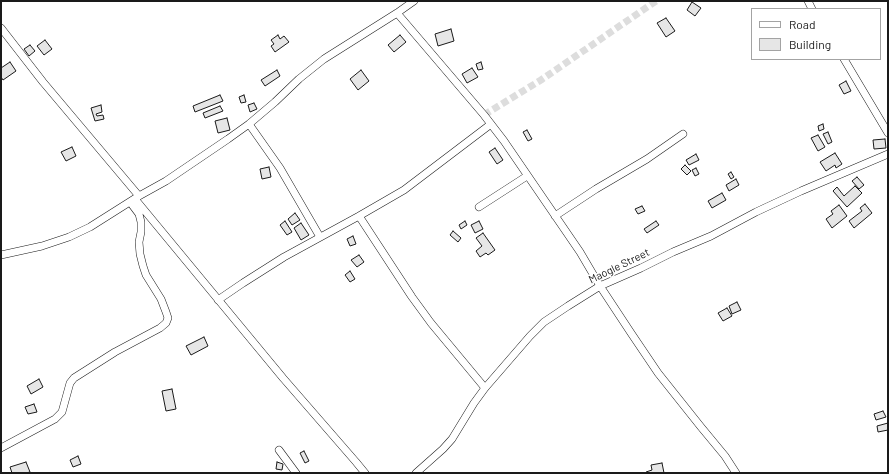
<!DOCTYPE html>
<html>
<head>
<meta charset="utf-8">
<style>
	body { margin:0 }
	#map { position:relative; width:889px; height:474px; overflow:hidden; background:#fff; font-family:Barlow,sans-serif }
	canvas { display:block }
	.frame { position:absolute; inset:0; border:2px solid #1a1a1a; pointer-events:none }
	.legend { position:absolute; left:751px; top:8px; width:130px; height:52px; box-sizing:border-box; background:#fff; border:1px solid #a3a3a3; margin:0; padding:5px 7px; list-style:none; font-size:12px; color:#1a1a1a }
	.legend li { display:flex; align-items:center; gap:8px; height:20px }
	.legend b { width:20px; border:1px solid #a3a3a3 }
</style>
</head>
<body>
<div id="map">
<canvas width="889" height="474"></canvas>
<div class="frame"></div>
<ul class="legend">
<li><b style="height:5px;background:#fff"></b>Road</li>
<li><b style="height:11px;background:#e6e6e6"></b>Building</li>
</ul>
</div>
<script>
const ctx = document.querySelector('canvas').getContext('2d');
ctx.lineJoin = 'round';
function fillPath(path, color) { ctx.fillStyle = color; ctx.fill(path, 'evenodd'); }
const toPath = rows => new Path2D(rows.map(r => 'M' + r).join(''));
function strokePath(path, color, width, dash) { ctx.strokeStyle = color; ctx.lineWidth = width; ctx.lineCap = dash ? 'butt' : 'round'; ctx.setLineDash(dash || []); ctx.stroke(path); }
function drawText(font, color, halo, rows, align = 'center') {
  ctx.font = font + ' Barlow,sans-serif'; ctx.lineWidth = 3; ctx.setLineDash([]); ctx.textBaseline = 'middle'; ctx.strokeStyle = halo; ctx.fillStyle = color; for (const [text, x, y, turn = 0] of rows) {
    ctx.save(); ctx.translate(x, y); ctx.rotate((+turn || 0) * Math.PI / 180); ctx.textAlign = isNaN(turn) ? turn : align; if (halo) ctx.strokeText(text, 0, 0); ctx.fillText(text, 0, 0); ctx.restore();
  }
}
const building = toPath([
	[692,2,701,8,695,16,687,10,692,2],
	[666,18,675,31,666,37,657,23,666,18],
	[451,29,454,41,438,46,435,34,451,29],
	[278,35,280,39,284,36,289,42,275,52,271,46,274,44,271,40,278,35],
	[400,35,406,42,394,52,388,45,400,35],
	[45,40,52,49,44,55,37,46,45,40],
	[30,45,35,51,29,56,24,49,30,45],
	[10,62,16,71,3,80,1,77,1,68,10,62],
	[481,62,483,69,478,70,476,64,481,62],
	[472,68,478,77,467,83,462,74,472,68],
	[277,70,280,76,265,86,261,80,277,70],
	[361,70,369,81,358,90,350,79,361,70],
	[846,81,851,91,844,94,839,85,846,81],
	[220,95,223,101,195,112,193,106,220,95],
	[244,95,246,102,241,103,239,97,244,95],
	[254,103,257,109,250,112,248,105,254,103],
	[101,105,102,112,96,114,97,116,103,115,104,119,95,121,91,108,101,105],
	[220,106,223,111,205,118,203,113,220,106],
	[227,118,230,130,218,133,215,121,227,118],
	[823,124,824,129,819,131,818,126,823,124],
	[527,130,532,139,528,141,523,132,527,130],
	[828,132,832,142,828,144,823,134,828,132],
	[818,135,825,147,818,151,811,138,818,135],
	[885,139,886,148,874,149,873,140,885,139],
	[72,147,76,156,66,161,61,152,72,147],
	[495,148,503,160,497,164,489,152,495,148],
	[835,153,842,164,836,168,835,165,826,171,820,162,835,153],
	[696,154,699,160,689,165,686,160,696,154],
	[685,165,691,171,687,175,681,169,685,165],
	[269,167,271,177,262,179,260,169,269,167],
	[696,168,699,174,695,176,692,170,696,168],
	[731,172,734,177,731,179,728,174,731,172],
	[857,177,864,185,859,189,852,181,857,177],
	[736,179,739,185,729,191,726,185,736,179],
	[855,186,862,193,847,207,833,191,837,187,844,196,855,186],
	[722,193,726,200,712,208,708,201,722,193],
	[865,204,872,213,854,228,849,221,862,211,860,208,865,204],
	[839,205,847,216,832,228,826,219,833,214,831,211,839,205],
	[642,206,645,211,638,214,635,209,642,206],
	[295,213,300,220,292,225,288,219,295,213],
	[285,221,292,232,287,235,280,225,285,221],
	[465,221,467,225,461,229,459,225,465,221],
	[479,221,483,229,475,233,471,225,479,221],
	[656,221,659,225,647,233,644,229,656,221],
	[301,223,309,235,301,240,294,228,301,223],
	[453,231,461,238,458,242,450,235,453,231],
	[483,233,495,250,488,255,486,253,480,257,476,251,482,246,476,238,483,233],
	[353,236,356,244,350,246,347,239,353,236],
	[359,255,364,262,357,267,351,260,359,255],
	[350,271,355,279,350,282,345,275,350,271],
	[737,302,741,310,732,314,729,306,737,302],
	[727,308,732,316,723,321,718,313,727,308],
	[204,337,208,346,191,355,186,346,204,337],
	[39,379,43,387,31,394,27,386,39,379],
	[172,389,176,409,166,411,162,391,172,389],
	[34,404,37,412,28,414,25,407,34,404],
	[883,411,886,417,876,420,874,414,883,411],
	[888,423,888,430,878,432,877,426,888,423],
	[304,451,309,461,305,463,300,453,304,451],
	[78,456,81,464,73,467,70,460,78,456],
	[26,462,30,472,26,473,12,473,10,467,26,462],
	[277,462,283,464,282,470,276,469,277,462],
	[662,463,664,473,646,473,646,472,652,470,651,465,662,463]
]);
const streetTunnel = toPath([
	[484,115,541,80,656,1]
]);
const street = toPath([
	[808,1,812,9],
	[397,13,484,115,504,141,580,252,600,286,631,333,658,373,701,427,725,456,736,473],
	[1,28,43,82,139,196],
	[844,59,888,133],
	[249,124,280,168,320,237],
	[135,199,283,378,356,462,365,473],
	[479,207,527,176],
	[359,216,412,297,431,323,485,388],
	[555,216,596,189,647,159,683,134],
	[1,255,42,246,69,237,90,227,139,196,166,181,228,139,249,124,275,102,299,79,324,59,397,13,414,1],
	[218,300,243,283,284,257,359,216,404,190,491,124],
	[1,448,55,419,62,412,70,383,74,378,115,352,160,328,166,323,168,318,166,312,161,299,146,275,143,266,140,254,139,242,141,232,141,222,139,214,130,202],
	[279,450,296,473],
	[416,473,443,449,452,439,474,403,485,388,530,336,544,322,568,306,600,286,641,268,673,252,711,236,756,212,801,191,888,154]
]);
const streetNames = [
	["Maogle Street",619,266,-26]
];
fillPath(building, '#e6e6e6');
strokePath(building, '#1a1a1a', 1);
strokePath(streetTunnel, '#ddd', 7, [7, 3.5]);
strokePath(street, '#1a1a1a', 8);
strokePath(street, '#fff', 7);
drawText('11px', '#1a1a1a', '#fff', streetNames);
</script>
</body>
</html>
